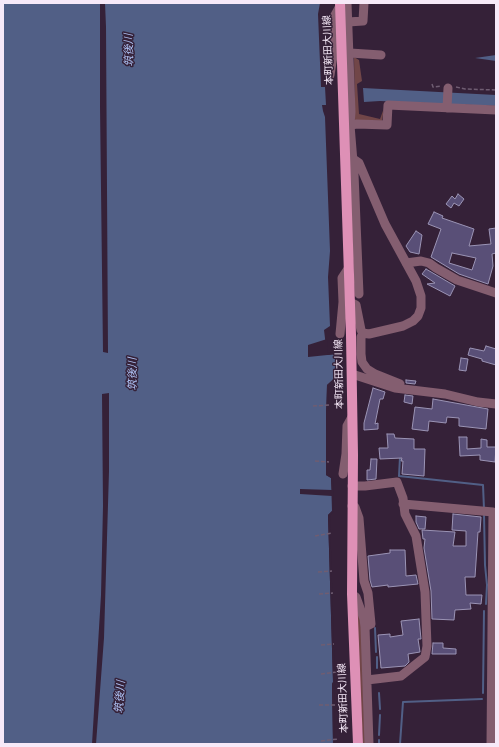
<!DOCTYPE html>
<html>
<head>
<meta charset="utf-8">
<style>
	body { margin:0 }
	#map { position:relative; width:499px; height:747px; overflow:hidden; background:#352138; font-family:"Source Sans 3",sans-serif }
	canvas { display:block }
	.frame { position:absolute; inset:0; border:4px solid #f6e9f8; pointer-events:none }
</style>
</head>
<body>
<div id="map">
<canvas width="499" height="747"></canvas>
<div class="frame"></div>
</div>
<script>
const ctx = document.querySelector('canvas').getContext('2d');
ctx.lineJoin = 'round';
function fillPath(path, color) { ctx.fillStyle = color; ctx.fill(path, 'evenodd'); }
const toPath = rows => new Path2D(rows.map(r => 'M' + r).join(''));
function strokePath(path, color, width, dash) { ctx.strokeStyle = color; ctx.lineWidth = width; ctx.lineCap = dash ? 'butt' : 'round'; ctx.setLineDash(dash || []); ctx.stroke(path); }
function drawText(font, color, halo, rows, align = 'center') {
  ctx.font = font + ' "Source Sans 3","Noto Sans JP",sans-serif'; ctx.lineWidth = 3; ctx.setLineDash([]); ctx.textBaseline = 'middle'; ctx.strokeStyle = halo; ctx.fillStyle = color; for (const [text, x, y, turn = 0] of rows) {
    ctx.save(); ctx.translate(x, y); ctx.rotate((+turn || 0) * Math.PI / 180); ctx.textAlign = isNaN(turn) ? turn : align; if (halo) ctx.strokeText(text, 0, 0); ctx.fillText(text, 0, 0); ctx.restore();
  }
}
const green = toPath([
	[354,57,359,60,362,81,357,84,359,114,380,119,384,108,382,121,355,120],
	[355,602,362,626,366,744,363,744]
]);
const water = toPath([
	[3,3,320,3,318,14,321,87,325,87,326,105,322,105,323,111,325,117,330,251,328,277,330,326,324,330,327,355,335,354,337,376,327,385,326,475,331,478,332,511,328,515,333,682,332,684,333,744,3,744],
	[496,55,496,61,475,58],
	[363,88,496,95,496,106,380,101,364,102]
]);
const pier = toPath([
	[100,3,105,3,106,27,108,353,103,352,100,106],
	[327,339,328,353,335,352,337,354,308,357,308,345],
	[337,376,339,376,329,386,328,411,328,474,333,478,334,511,330,516,335,682,334,684,335,744,333,744,332,684,333,682,328,515,332,511,332,496,300,494,300,489,332,490,331,478,326,475,326,411,327,385],
	[109,393,109,471,104,638,96,744,92,744,101,595,103,506,102,394]
]);
const stream = toPath([
	[400,457,399,476,483,485,484,509],
	[484,514,485,565,487,585,489,585],
	[486,604,487,585],
	[375,628,376,652],
	[377,657,377,668],
	[379,693,380,709],
	[483,693,484,611],
	[379,735,380,715],
	[379,744,379,740],
	[400,744,403,702,482,699]
]);
const building = toPath([
	[458,194,464,199,459,206,454,203,451,208,446,204,452,196,455,199,458,194],
	[434,212,443,216,442,218,474,229,469,246,491,244,489,229,496,228,496,253,492,254,493,266,488,284,459,274,431,257,441,229,428,224,434,212],
	[452,253,476,258,472,270,449,263,452,253],
	[416,231,422,235,419,254,410,252,406,246,416,231],
	[426,269,455,286,450,296,427,284,435,283,422,274,426,269],
	[486,346,496,349,496,365,482,361,482,359,468,355,470,348,484,351,486,346],
	[461,358,468,359,466,371,459,370,461,358],
	[406,380,416,381,415,384,406,383,406,380],
	[373,388,385,392,383,399,380,399,375,424,378,423,378,429,364,430,364,423,373,388],
	[405,395,413,396,412,404,404,402,405,395],
	[433,399,488,409,486,429,459,426,459,418,447,417,446,423,429,421,428,431,412,429,415,407,432,409,433,399],
	[387,434,394,434,395,438,414,439,414,449,425,449,424,476,402,474,403,461,401,461,402,458,380,459,379,448,388,448,387,434],
	[459,437,467,437,467,449,481,448,481,439,487,440,487,447,496,447,495,462,480,460,480,455,460,456,459,437],
	[371,459,377,459,376,479,367,480,367,470,370,470,371,459],
	[453,514,481,517,480,532,478,532,475,577,465,577,466,595,482,595,481,604,470,603,471,609,455,610,454,620,432,619,431,591,424,548,425,539,423,539,422,530,455,532,453,546,466,546,466,531,452,530,453,514],
	[416,516,426,517,425,529,419,529,416,522,416,516],
	[390,550,405,550,406,576,416,575,418,584,388,587,388,585,372,587,370,580,368,556,390,553,390,550],
	[419,619,421,639,418,639,420,652,408,654,409,662,405,666,381,668,378,635,390,634,390,637,403,635,401,621,419,619],
	[433,643,443,643,443,648,456,649,456,654,432,654,433,643]
]);
const path = toPath([
	[432,84,433,87,441,86],
	[456,87,465,89,496,90],
	[313,406,330,405],
	[315,461,329,462],
	[315,536,332,533],
	[318,572,332,571],
	[319,594,333,593],
	[321,645,334,644],
	[321,674,337,672],
	[319,705,336,705],
	[321,741,338,739]
]);
const minor = toPath([
	[347,3,351,112,350,125,354,174,359,294],
	[348,22,363,21,364,3],
	[350,53,381,55],
	[330,75,335,43,334,17,340,6],
	[447,108,448,88],
	[345,126,357,124,387,125,388,105,496,110],
	[349,156,359,163,385,224,416,281,421,296,421,308,418,316,413,321,403,326,369,334,363,333,361,330,356,305,350,302],
	[406,263,421,261,429,263,436,268,457,280,496,293],
	[363,333,361,337,361,354,362,362,367,369,375,374,400,384],
	[340,334,343,302,342,278,348,269],
	[352,374,395,388,445,394,478,402,496,404],
	[343,474,346,454,347,426,352,417],
	[352,486,365,486,397,482,403,498,405,514,416,536,425,592,427,646,425,657,401,676,367,680],
	[403,504,493,512,491,744],
	[352,506,355,507,359,518,364,581,368,593,371,624,365,627],
	[352,594,356,597,364,619,365,627,369,744]
]);
const major = toPath([
	[340,3,351,335,353,455,352,594,358,744]
]);
const streetNames = [
	["本町新田大川線",329,50,-92],
	["本町新田大川線",340,374,-91],
	["本町新田大川線",344,698,-92]
];
const waterNames = [
	["筑後川",130,50,-91],
	["筑後川",134,374,-90],
	["筑後川",121,697,-86]
];
fillPath(green, '#714648');
fillPath(water, '#515f86');
fillPath(pier, '#352138');
strokePath(stream, '#515f86', 2);
fillPath(building, '#594f77');
strokePath(building, '#9b94b5', 1);
strokePath(path, '#6f5d72', 1.5, [4, 2]);
strokePath(minor, '#845e70', 9);
strokePath(major, '#de90b6', 10);
drawText('10px', '#f6e9f8', '#352138', streetNames);
drawText('italic 11px', '#afc3f6', '#352138', waterNames);
</script>
</body>
</html>
